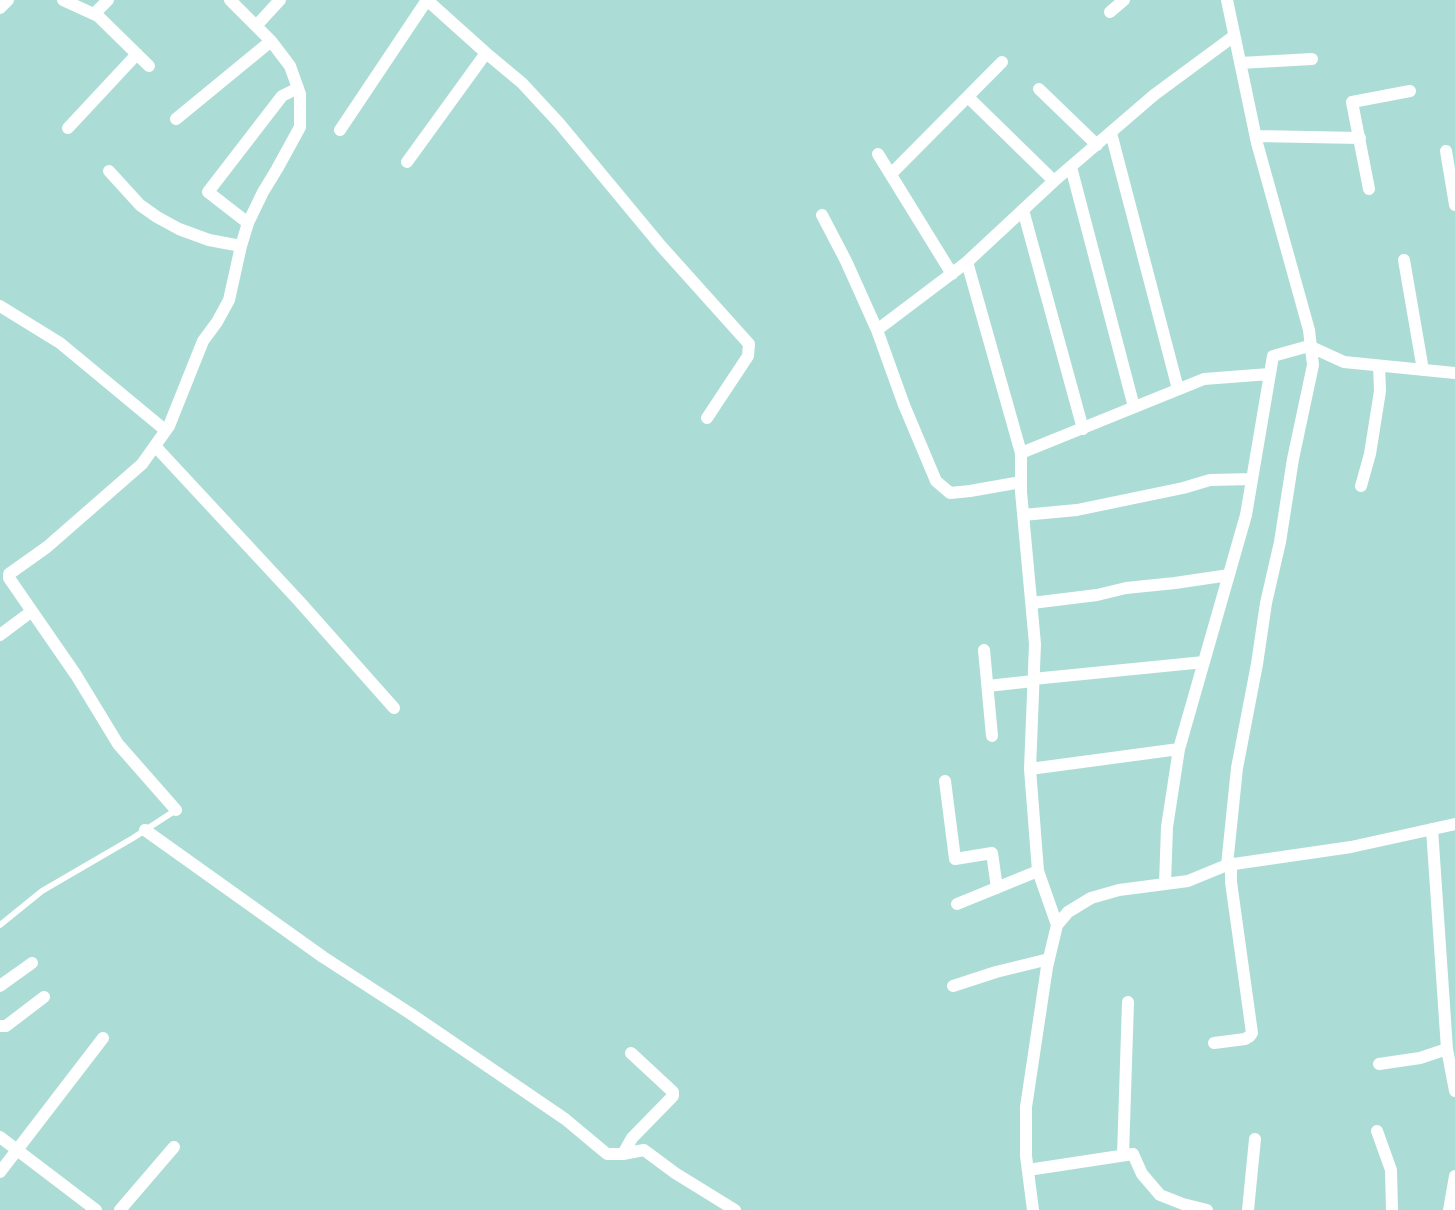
<!DOCTYPE html>
<html>
<head>
<meta charset="utf-8">
<style>
	body { margin:0 }
	canvas { display:block; background:#abdcd5 }
</style>
</head>
<body>
<canvas width="1455" height="1210"></canvas>
<script>
const ctx = document.querySelector('canvas').getContext('2d');
ctx.lineJoin = 'round';
const toPath = rows => new Path2D(rows.map(r => 'M' + r).join(''));
function strokePath(path, color, width, dash) { ctx.strokeStyle = color; ctx.lineWidth = width; ctx.lineCap = dash ? 'butt' : 'round'; ctx.setLineDash(dash || []); ctx.stroke(path); }
const lane = toPath([
	[0,925,42,891,133,838,176,810]
]);
const street = toPath([
	[63,0,98,16,149,66],
	[230,0,256,26],
	[427,0,486,53,522,83,559,123,661,246,749,344,748,356,707,418],
	[0,8,8,0],
	[1110,12,1124,0],
	[94,14,108,0],
	[1240,63,1312,59],
	[1039,89,1097,145],
	[968,97,1054,181],
	[176,119,271,41],
	[68,128,137,54],
	[340,130,427,0],
	[1111,133,1178,389],
	[1256,136,1360,138],
	[1446,151,1455,205],
	[878,154,952,274],
	[407,162,486,53],
	[1071,167,1134,407],
	[109,171,140,205,157,217,179,229,209,240,241,246],
	[891,174,1002,62],
	[1369,189,1352,102,1410,91],
	[1023,210,1083,429],
	[822,215,846,261,877,330,904,405,936,481,950,493,970,491,1021,482],
	[248,223,208,192,282,96,298,88],
	[1404,260,1423,370],
	[967,262,1021,453,1021,492,1035,644,1030,769,1038,871,1057,925],
	[0,306,60,343,165,430],
	[877,330,967,262,1054,181,1154,95,1234,36],
	[155,446,299,601,394,708],
	[1021,453,1204,379,1269,374],
	[1361,486,1370,454,1380,391,1379,366],
	[1023,515,1077,510,1183,488,1210,480,1252,479],
	[1032,603,1097,595,1126,588,1175,583,1229,575],
	[0,635,32,611],
	[984,650,992,736],
	[1033,679,1204,662],
	[988,686,1033,681],
	[1030,769,1179,749],
	[945,781,955,859,992,853,997,888],
	[176,810,118,744,76,675,9,578,9,574,47,547,142,464,169,426,203,341,217,322,229,300,241,246,248,223,263,192,277,169,300,127,300,94,290,66,271,41,256,26,280,0],
	[1432,829,1447,1049,1455,1091],
	[145,830,323,957,411,1014,565,1119,607,1154,623,1154,644,1150,675,1173,735,1210],
	[1227,865,1237,768,1257,664,1266,603,1280,542,1293,459,1313,365,1309,330,1257,143,1227,0],
	[1165,884,1167,827,1179,749,1246,515,1273,356,1309,346,1344,362,1455,373],
	[957,904,1038,871],
	[0,986,32,963],
	[953,986,996,972,1049,959],
	[0,1026,6,1026,44,997],
	[1214,1043,1245,1039,1250,1036,1252,1033,1231,882,1231,864],
	[1379,1064,1420,1058,1447,1049],
	[1377,1131,1391,1170,1392,1210],
	[0,1137,96,1210],
	[623,1154,632,1138,673,1096,673,1092,631,1053],
	[1123,1155,1128,1002],
	[1028,1170,1133,1154,1142,1174,1160,1195,1183,1204,1207,1210],
	[0,1172,103,1038],
	[120,1210,174,1147],
	[1033,1210,1026,1156,1026,1107,1047,967,1057,925,1068,912,1091,898,1119,890,1188,881,1227,865,1351,847,1455,824],
	[1248,1210,1255,1139],
	[1449,1210,1455,1176]
]);
strokePath(lane, '#fff', 6);
strokePath(street, '#fff', 12);
</script>
</body>
</html>
